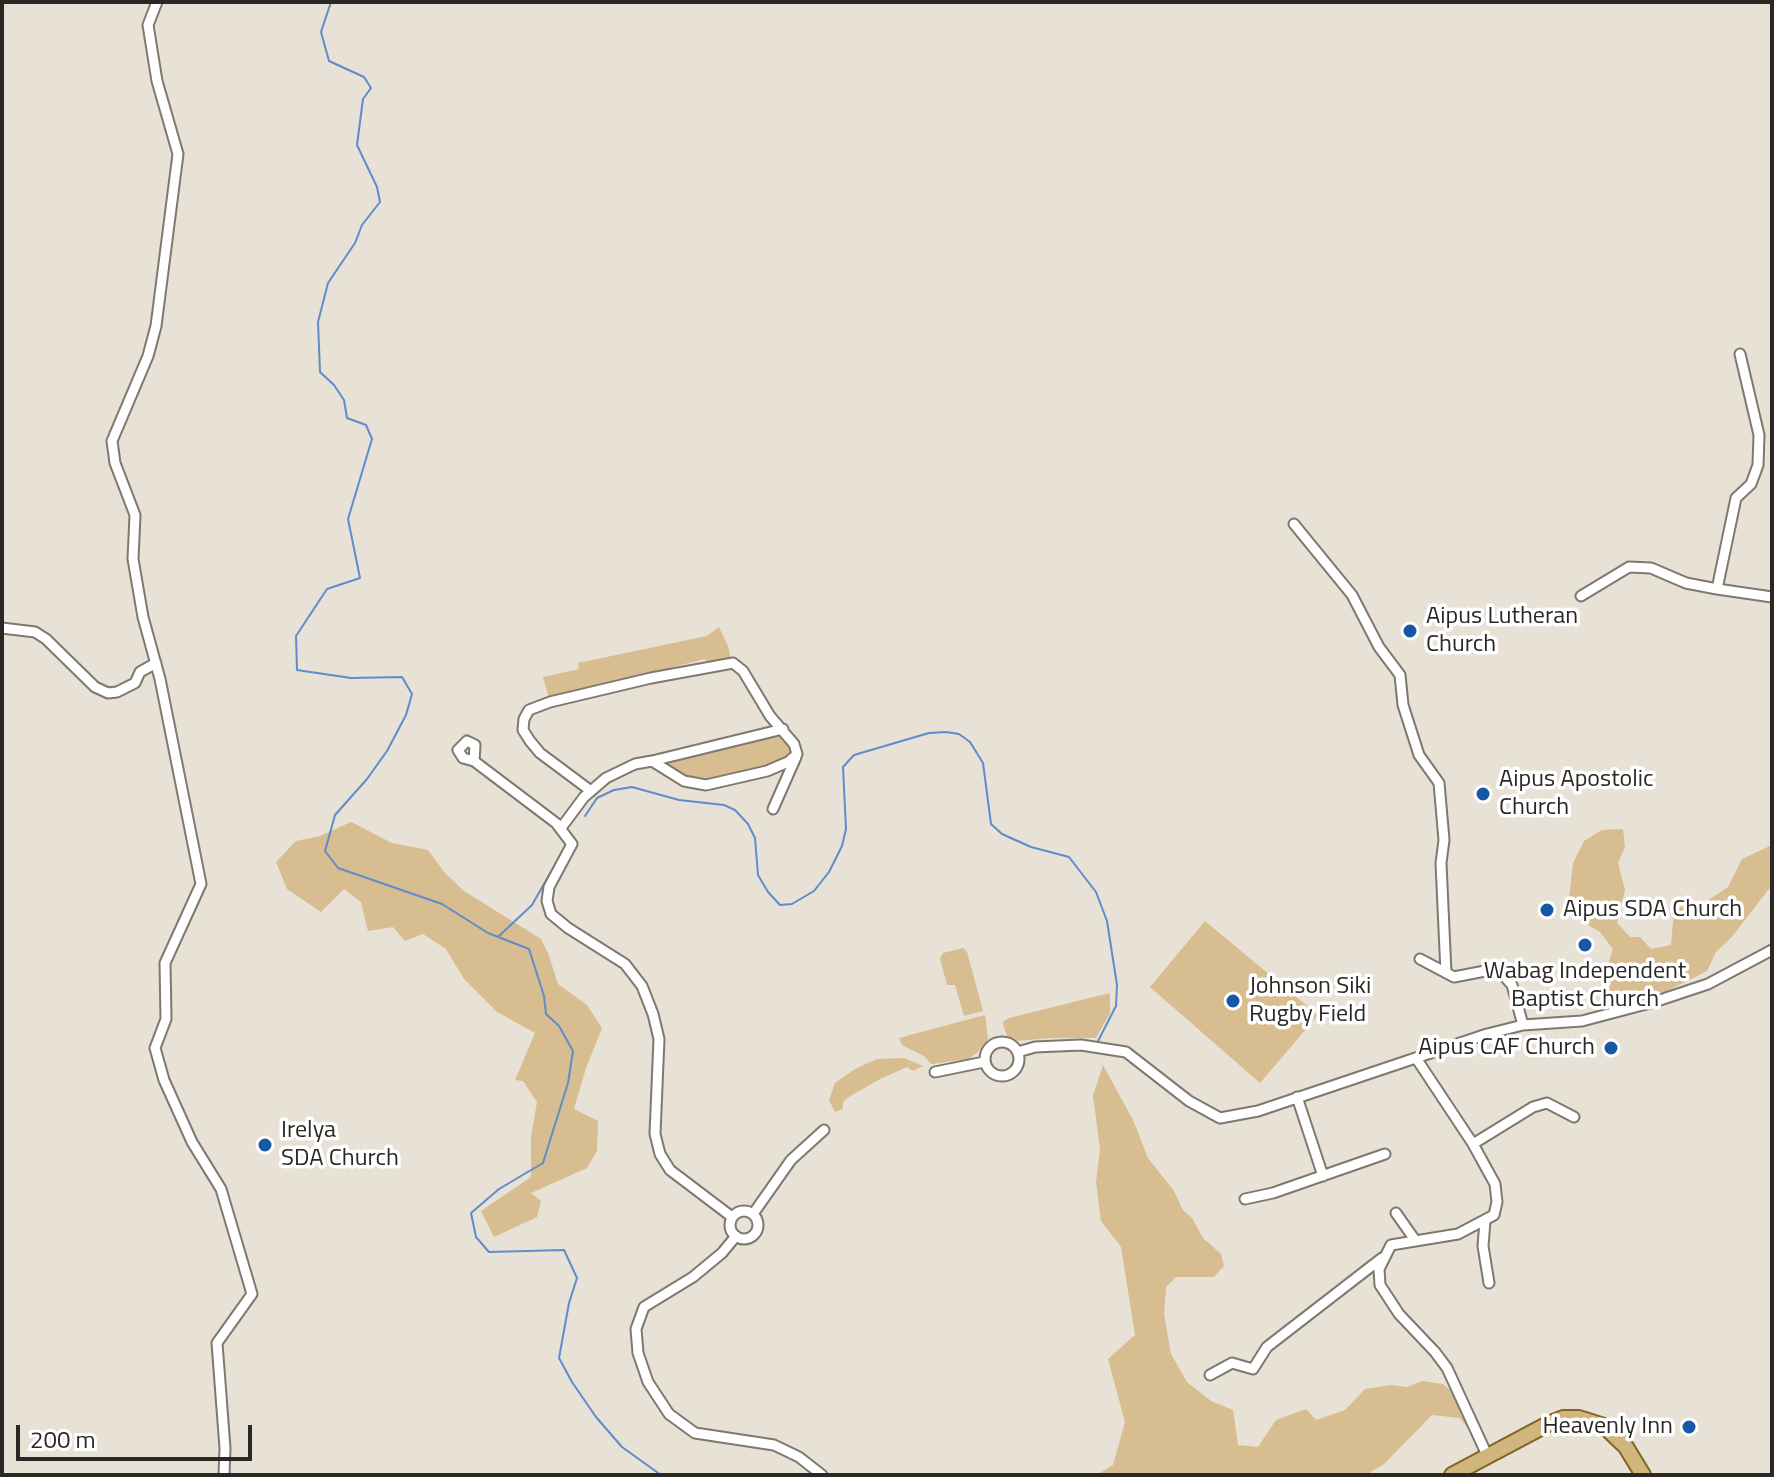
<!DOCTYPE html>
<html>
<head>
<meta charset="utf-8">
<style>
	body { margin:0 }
	#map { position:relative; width:1774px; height:1477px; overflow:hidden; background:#e7e1d6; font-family:"Titillium Web",sans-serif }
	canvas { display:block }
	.frame { position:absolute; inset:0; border:4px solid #2a2724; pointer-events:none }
	.scale { position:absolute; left:16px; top:1425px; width:236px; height:36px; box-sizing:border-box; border:4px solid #2a2724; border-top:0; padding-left:10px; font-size:24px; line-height:28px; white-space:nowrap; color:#2a2724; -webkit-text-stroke:6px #fff; paint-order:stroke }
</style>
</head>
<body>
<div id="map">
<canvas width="1774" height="1477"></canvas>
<div class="frame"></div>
<div class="scale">200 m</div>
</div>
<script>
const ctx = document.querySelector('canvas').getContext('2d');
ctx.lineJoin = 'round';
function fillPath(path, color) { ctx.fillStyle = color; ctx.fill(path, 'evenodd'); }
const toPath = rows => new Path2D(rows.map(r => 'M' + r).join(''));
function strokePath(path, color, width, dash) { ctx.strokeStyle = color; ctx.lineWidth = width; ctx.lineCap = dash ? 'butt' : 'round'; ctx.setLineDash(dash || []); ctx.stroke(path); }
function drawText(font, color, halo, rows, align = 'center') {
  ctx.font = font + ' "Titillium Web",sans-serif'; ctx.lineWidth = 7; ctx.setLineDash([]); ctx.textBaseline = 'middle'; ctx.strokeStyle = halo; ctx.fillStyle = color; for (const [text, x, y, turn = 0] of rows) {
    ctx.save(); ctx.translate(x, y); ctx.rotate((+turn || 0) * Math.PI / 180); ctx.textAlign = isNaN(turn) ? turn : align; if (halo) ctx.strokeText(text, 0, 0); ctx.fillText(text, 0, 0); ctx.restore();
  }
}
const green = toPath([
	[719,627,728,646,731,660,708,665,705,659,657,671,657,675,636,680,634,676,566,692,567,696,549,698,543,677,579,669,578,663,707,636],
	[777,735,788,744,790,750,787,756,755,770,716,779,681,775,659,760,669,757,672,762],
	[351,822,392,843,428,850,445,873,464,891,541,939,548,953,558,984,587,1005,602,1028,586,1068,574,1109,598,1121,597,1151,587,1168,531,1193,541,1201,537,1217,494,1237,481,1211,531,1177,531,1137,537,1102,523,1081,515,1080,535,1033,497,1012,464,979,446,949,423,934,405,941,393,927,368,931,361,902,344,889,321,912,287,889,276,862,296,841,320,836],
	[1623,829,1625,847,1618,863,1625,890,1617,923,1630,937,1640,937,1651,949,1671,945,1674,910,1686,905,1704,903,1728,887,1742,859,1772,845,1772,885,1731,938,1716,952,1707,971,1665,992,1645,991,1633,1000,1615,1002,1608,993,1611,983,1607,967,1613,949,1600,932,1583,922,1569,898,1573,863,1584,841,1602,830],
	[1205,921,1318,1015,1260,1083,1150,987],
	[963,948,967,952,983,1011,964,1016,955,985,947,985,940,958,943,953],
	[1110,993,1110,1013,1096,1038,1051,1038,1014,1041,1008,1038,1004,1028,1003,1022,1009,1018],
	[985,1015,988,1039,986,1045,969,1059,931,1064,924,1056,902,1045,899,1038],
	[904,1058,923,1066,913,1071,907,1067,880,1079,847,1098,843,1102,843,1109,835,1112,829,1100,835,1083,855,1069,877,1059],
	[1103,1065,1133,1120,1148,1158,1174,1191,1183,1210,1192,1218,1203,1238,1221,1254,1224,1266,1214,1277,1176,1277,1166,1287,1164,1314,1171,1354,1187,1382,1211,1401,1233,1410,1238,1445,1258,1447,1276,1420,1306,1409,1316,1420,1345,1410,1365,1389,1391,1385,1407,1387,1422,1381,1443,1384,1460,1399,1470,1431,1460,1418,1432,1415,1384,1464,1369,1473,1090,1475,1100,1473,1113,1465,1125,1422,1108,1359,1135,1335,1121,1247,1101,1221,1096,1182,1100,1149,1093,1096]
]);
const stream = toPath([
	[331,2,321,32,329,61,364,77,371,88,363,99,357,145,377,187,380,202,362,225,355,243,328,283,318,322,320,372,334,385,344,400,347,418,366,425,372,439,348,519,360,578,327,589,296,636,297,670,351,678,402,677,412,694,406,715,387,751,367,779,335,815,325,851,338,868,442,904,488,933,529,949,544,996,546,1014,559,1026,573,1051,568,1083,543,1163,499,1189,471,1213,476,1237,489,1252,564,1250,577,1278,569,1303,559,1358,572,1382,596,1417,622,1447,661,1475],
	[585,816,597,798,614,790,632,787,679,800,724,805,735,810,748,824,755,838,758,875,768,892,780,905,792,904,814,891,829,872,842,846,846,829,843,767,854,755,929,733,946,732,959,734,970,742,983,763,991,824,1002,834,1031,847,1069,857,1096,892,1107,921,1117,985,1116,1006,1096,1045],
	[499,936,532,905,564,849]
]);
const street = toPath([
	[157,2,148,25,157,81,178,154,156,326,148,356,112,441,115,463,135,515,133,559,143,617,160,679,201,884,165,963,166,1019,155,1048,164,1080,192,1142,221,1189,252,1294,217,1343,225,1448,224,1475],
	[1294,524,1352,595,1379,647,1400,675,1403,705,1419,755,1439,783,1444,840,1441,863,1446,973],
	[1717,589,1736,498,1751,484,1758,465,1759,435,1740,354],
	[1581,596,1629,567,1651,568,1686,583,1717,589,1772,597],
	[2,628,35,632,46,639,95,687,108,693,117,692,135,683,140,672,156,663],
	[474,761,475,745,467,741,458,750,463,758,474,761,556,823,572,844,549,887,547,901,551,914,568,928,625,964,642,986,653,1014,659,1039,655,1134,660,1154,670,1170,732,1217],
	[652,761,783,729],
	[773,809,796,757],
	[561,828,584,797,591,791,606,778,635,764,652,761,684,781,706,785,767,771,788,762,797,754,794,744,770,716,743,671,733,663,651,678,550,702,529,710,524,719,523,730,530,741,540,753,591,791],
	[1420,959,1454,977,1490,970,1503,975,1512,985,1523,1025],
	'985 1059a17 17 0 1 1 34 0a17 17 0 1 1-34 0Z',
	[1018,1052,1035,1047,1081,1045,1126,1052,1189,1101,1220,1118,1258,1111,1487,1034,1523,1025,1582,1021,1654,1002,1708,984,1772,950],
	[1416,1058,1473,1144,1495,1184,1497,1202,1494,1215,1458,1234,1391,1245,1379,1269,1380,1285,1399,1314,1435,1352,1447,1368,1487,1455],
	[935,1072,984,1062],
	[1297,1097,1323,1176],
	[1473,1144,1533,1107,1547,1103,1574,1117],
	[1245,1199,1273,1193,1385,1154],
	'730 1225a14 14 0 1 1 28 0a14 14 0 1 1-28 0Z',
	[1396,1213,1415,1240],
	[753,1214,791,1160,824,1130],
	[1485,1221,1483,1246,1489,1283],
	[736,1236,722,1253,693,1277,644,1307,636,1329,638,1353,648,1382,669,1414,695,1433,774,1445,799,1457,822,1475],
	[1210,1375,1232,1363,1253,1369,1267,1347,1382,1258]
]);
const primary = toPath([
	[1452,1475,1548,1424,1563,1418,1579,1418,1604,1426,1626,1447,1643,1475]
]);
const markers = [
	[1410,631,8,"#1757a8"],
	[1483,794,8,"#1757a8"],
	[1547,910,8,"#1757a8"],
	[1585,945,8,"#1757a8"],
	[1233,1001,8,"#1757a8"],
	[1611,1048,8,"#1757a8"],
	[265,1145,8,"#1757a8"],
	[1689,1427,8,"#1757a8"]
];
const poiNames = [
	["Aipus Lutheran",1426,617],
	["Church",1426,645],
	["Aipus Apostolic",1499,780],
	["Church",1499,808],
	["Aipus SDA Church",1563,910],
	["Wabag Independent",1585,972,"center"],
	["Baptist Church",1585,1000,"center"],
	["Johnson Siki",1249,987],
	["Rugby Field",1249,1015],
	["Aipus CAF Church",1595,1048,"right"],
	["Irelya",281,1131],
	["SDA Church",281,1159],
	["Heavenly Inn",1673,1427,"right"]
];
fillPath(green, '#d7bd8f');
strokePath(stream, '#5f8ccb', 2);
strokePath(street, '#7e796f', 13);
strokePath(primary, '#826325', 18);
strokePath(street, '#fff', 9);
strokePath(primary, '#d0b57c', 14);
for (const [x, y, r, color] of markers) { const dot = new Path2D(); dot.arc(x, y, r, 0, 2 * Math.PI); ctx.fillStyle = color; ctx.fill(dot); strokePath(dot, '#fff', 3); }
drawText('24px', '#2a2724', '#fff', poiNames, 'left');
</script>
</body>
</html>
